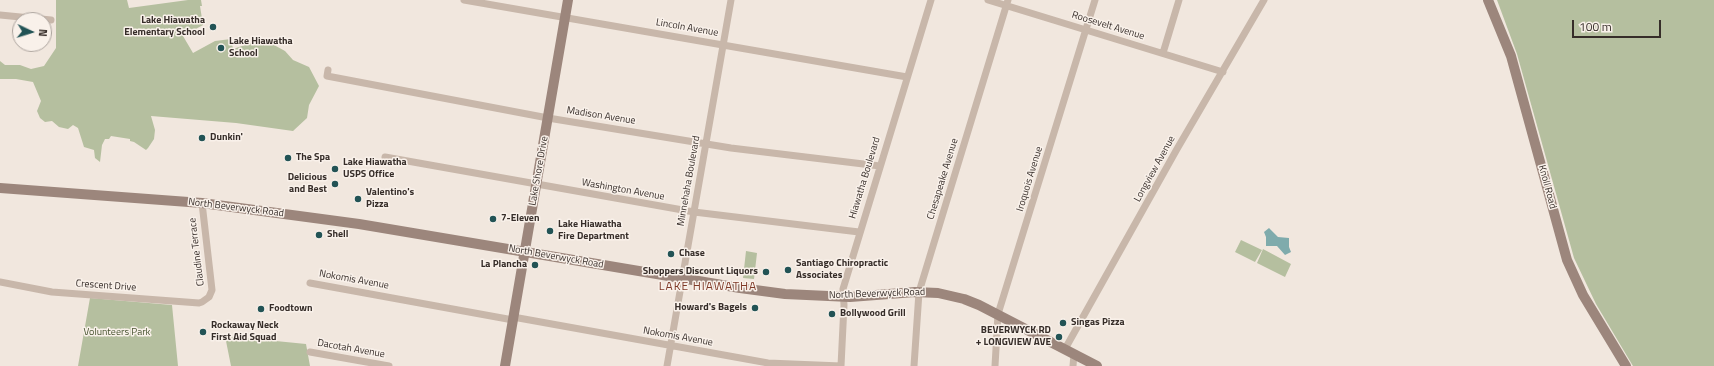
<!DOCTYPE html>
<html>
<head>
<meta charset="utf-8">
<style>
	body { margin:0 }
	#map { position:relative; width:1714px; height:366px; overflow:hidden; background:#f1e7de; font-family:"Titillium Web",sans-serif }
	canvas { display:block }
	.north { position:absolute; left:12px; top:12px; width:40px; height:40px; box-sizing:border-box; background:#f9f1ea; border:1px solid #aba39d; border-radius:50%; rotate:94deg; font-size:11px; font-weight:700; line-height:16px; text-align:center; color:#362d29 }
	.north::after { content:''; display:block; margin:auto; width:14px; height:18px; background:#225355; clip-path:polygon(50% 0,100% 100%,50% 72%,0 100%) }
	.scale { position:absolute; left:1572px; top:20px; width:89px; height:18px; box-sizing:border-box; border:2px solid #362d29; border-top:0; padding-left:5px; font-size:12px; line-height:14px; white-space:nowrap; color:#362d29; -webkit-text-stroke:3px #f9f1ea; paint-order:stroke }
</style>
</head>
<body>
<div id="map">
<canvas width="1714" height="366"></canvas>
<div class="north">N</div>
<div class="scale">100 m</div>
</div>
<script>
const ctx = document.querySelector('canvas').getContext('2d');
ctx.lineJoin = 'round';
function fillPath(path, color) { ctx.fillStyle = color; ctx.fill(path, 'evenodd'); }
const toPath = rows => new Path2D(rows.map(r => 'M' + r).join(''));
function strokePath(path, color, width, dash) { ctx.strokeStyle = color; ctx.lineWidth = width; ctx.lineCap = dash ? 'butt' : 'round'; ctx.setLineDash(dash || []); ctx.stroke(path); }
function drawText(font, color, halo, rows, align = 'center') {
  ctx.font = font + ' "Titillium Web",sans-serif'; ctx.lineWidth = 3; ctx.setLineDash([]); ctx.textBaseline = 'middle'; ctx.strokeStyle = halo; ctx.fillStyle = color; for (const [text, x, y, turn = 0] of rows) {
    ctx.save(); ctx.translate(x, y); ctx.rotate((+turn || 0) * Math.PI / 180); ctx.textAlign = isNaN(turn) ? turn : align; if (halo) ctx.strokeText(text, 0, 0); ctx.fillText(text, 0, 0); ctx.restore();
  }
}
const green = toPath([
	[56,0,127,0,129,8,188,0,201,0,202,6,200,6,203,25,183,36,193,53,215,41,231,39,233,49,263,39,285,51,293,60,309,67,319,86,309,105,307,118,293,131,236,123,151,116,155,130,154,139,148,148,146,150,134,142,130,141,130,139,111,136,109,139,105,139,102,145,100,162,95,158,94,150,84,147,78,128,73,125,68,129,59,127,52,121,45,122,40,118,37,111,41,101,33,82,16,79,0,79,0,61,5,65,20,65,31,69,44,66,56,48],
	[1497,0,1714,0,1714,366,1633,366,1596,304,1574,258,1517,54],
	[1241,240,1262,250,1255,262,1235,252],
	[1263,249,1291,264,1285,277,1257,263],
	[746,251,757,253,754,279,743,278],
	[90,298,172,305,178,366,78,366],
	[225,336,306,344,310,366,231,366]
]);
const water = toPath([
	[1269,228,1278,237,1289,238,1289,247,1291,252,1285,255,1277,246,1266,246,1266,237,1264,232]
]);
const street = toPath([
	[464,0,907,77],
	[988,0,1223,72],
	[0,15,51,20],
	[1163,53,1179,0],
	[328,70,327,76,548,118,731,148,880,166],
	[385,157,694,212,859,232],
	[0,282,52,292,199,303,202,302,209,297,212,290,202,203],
	[310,283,513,320],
	[513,317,768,363,841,366],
	[1065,349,1177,149,1264,0],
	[310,352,389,366],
	[667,366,731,0],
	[841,366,844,305,843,289,931,0],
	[914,366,919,292,1008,0],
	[995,366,998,314,1095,0],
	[1073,366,1074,354]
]);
const secondary = toPath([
	[1488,0,1511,56,1567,260,1583,295,1626,366],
	[0,188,202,203,359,224,740,288,785,294,850,297,915,292,938,293,964,299,979,305,1097,366],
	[505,366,568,0]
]);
const markers = [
	[213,27,4,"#225355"],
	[221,48,4,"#225355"],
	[202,138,4,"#225355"],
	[288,158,4,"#225355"],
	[335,169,4,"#225355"],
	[335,184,4,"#225355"],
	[358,199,4,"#225355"],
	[493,219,4,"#225355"],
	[550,231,4,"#225355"],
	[319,235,4,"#225355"],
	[671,254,4,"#225355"],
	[535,265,4,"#225355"],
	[788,270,4,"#225355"],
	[766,272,4,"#225355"],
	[755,308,4,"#225355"],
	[261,309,4,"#225355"],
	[832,314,4,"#225355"],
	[1063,323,4,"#225355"],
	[203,332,4,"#225355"],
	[1059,337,4,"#225355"]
];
const poiNames = [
	["Lake Hiawatha",205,21,"right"],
	["Elementary School",205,33,"right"],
	["Lake Hiawatha",229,42],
	["School",229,54],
	["Dunkin'",210,138],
	["The Spa",296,158],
	["Lake Hiawatha",343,163],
	["USPS Office",343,175],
	["Delicious",327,178,"right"],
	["and Best",327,190,"right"],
	["Valentino's",366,193],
	["Pizza",366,205],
	["7-Eleven",501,219],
	["Lake Hiawatha",558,225],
	["Fire Department",558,237],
	["Shell",327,235],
	["Chase",679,254],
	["Santiago Chiropractic",796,264],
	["Associates",796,276],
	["La Plancha",527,265,"right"],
	["Shoppers Discount Liquors",758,272,"right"],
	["Howard's Bagels",747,308,"right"],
	["Foodtown",269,309],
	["Bollywood Grill",840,314],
	["Singas Pizza",1071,323],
	["Rockaway Neck",211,326],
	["First Aid Squad",211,338],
	["BEVERWYCK RD",1051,331,"right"],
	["+ LONGVIEW AVE",1051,343,"right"]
];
const streetNames = [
	["Roosevelt Avenue",1108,26,17],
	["Lincoln Avenue",687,28,10],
	["Madison Avenue",601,116,9],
	["Longview Avenue",1155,169,-61],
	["Lake Shore Drive",539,171,-80],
	["Hiawatha Boulevard",865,178,-73],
	["Chesapeake Avenue",943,179,-73],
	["Iroquois Avenue",1030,179,-73],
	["Minnehaha Boulevard",689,181,-80],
	["Knoll Road",1547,187,75],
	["Washington Avenue",623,190,10],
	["North Beverwyck Road",236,208,7],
	["Claudine Terrace",197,252,-97],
	["North Beverwyck Road",556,257,10],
	["Nokomis Avenue",354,280,10],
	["Crescent Drive",106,286,4],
	["North Beverwyck Road",877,294,-2],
	["Nokomis Avenue",678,337,10],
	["Dacotah Avenue",351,349,10]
];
const parkNames = [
	["Volunteers Park",117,333]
];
const quarterNames = [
	["LAKE HIAWATHA",708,287]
];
fillPath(green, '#b5bf9f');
fillPath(water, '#7fabac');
strokePath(street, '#c8b7aa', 7);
strokePath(secondary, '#9c867c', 10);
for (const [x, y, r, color] of markers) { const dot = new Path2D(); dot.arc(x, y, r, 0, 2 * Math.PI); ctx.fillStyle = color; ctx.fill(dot); strokePath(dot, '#f9f1ea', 1.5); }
drawText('bold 10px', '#362d29', '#f9f1ea', poiNames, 'left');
drawText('10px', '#362d29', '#f9f1ea', streetNames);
drawText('10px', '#47532f', '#f9f1ea', parkNames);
ctx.letterSpacing = '1px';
drawText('12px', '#7f3a28', '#f9f1ea', quarterNames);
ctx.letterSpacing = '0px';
</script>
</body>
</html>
